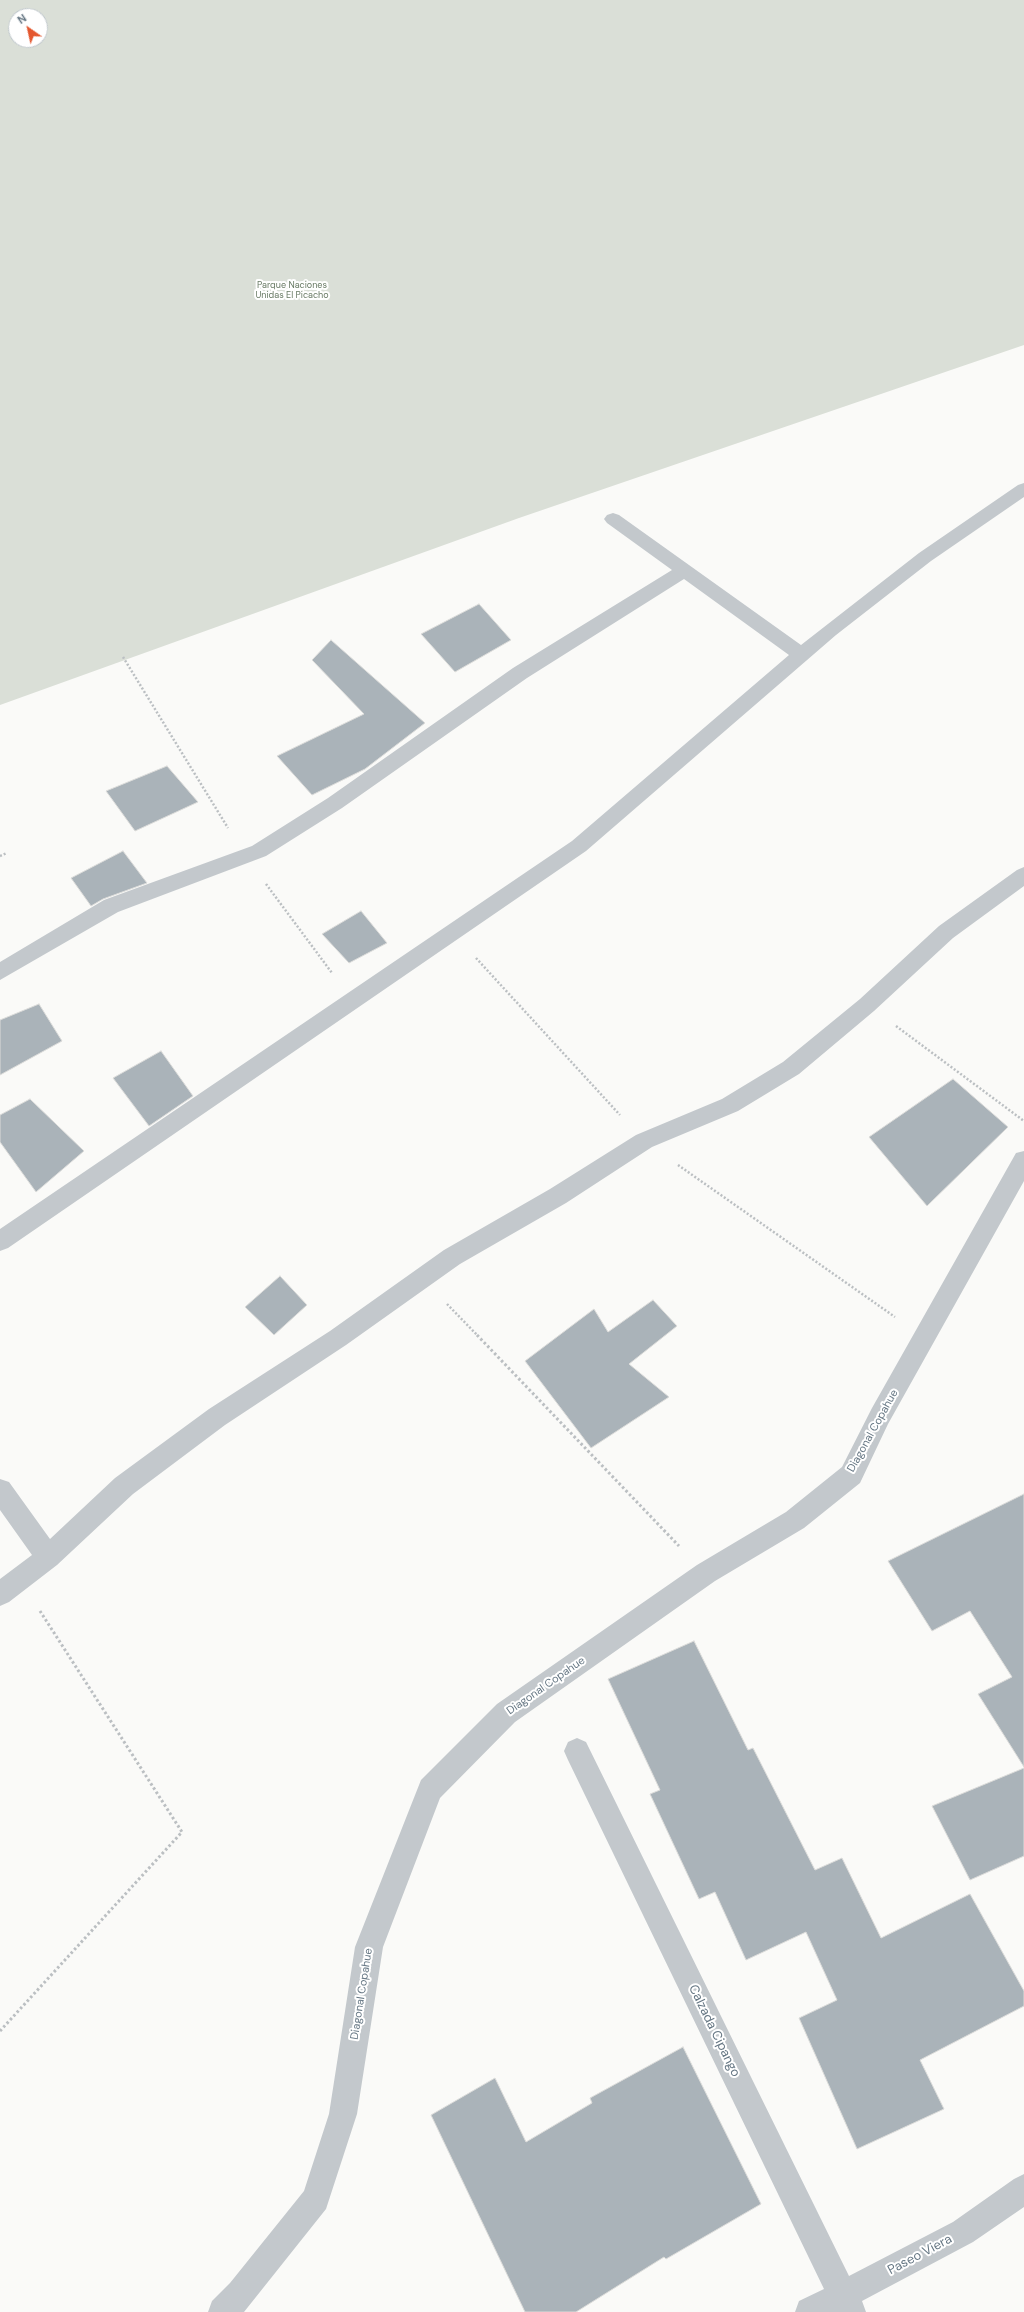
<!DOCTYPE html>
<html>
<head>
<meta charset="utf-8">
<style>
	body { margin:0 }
	#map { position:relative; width:1024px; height:2312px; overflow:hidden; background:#fafaf8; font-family:"DM Sans",sans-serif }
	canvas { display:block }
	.north { position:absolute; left:8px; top:8px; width:40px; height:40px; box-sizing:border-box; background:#fff; border:1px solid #c1c8cd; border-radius:50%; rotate:326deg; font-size:11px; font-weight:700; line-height:16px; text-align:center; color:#657683 }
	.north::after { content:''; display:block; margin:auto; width:14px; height:18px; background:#e4572e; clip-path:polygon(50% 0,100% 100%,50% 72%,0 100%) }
</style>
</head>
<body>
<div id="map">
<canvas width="1024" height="2312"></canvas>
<div class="north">N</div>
</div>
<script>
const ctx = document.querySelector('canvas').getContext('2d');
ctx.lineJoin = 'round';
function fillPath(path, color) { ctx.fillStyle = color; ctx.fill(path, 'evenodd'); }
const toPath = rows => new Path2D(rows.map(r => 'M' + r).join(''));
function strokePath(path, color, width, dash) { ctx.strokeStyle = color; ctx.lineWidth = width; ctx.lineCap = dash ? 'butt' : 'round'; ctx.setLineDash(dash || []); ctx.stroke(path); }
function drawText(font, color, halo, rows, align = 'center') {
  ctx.font = font + ' "DM Sans",sans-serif'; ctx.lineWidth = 4; ctx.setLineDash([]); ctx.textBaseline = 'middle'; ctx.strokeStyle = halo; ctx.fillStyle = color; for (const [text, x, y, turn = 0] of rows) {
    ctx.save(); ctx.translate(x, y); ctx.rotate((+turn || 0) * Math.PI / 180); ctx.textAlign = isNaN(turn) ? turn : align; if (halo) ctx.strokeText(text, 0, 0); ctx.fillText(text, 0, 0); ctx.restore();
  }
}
const green = toPath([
	[0,0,1024,0,1024,345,519,518,0,705],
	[16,16,40,16,40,40,16,40]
]);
const building = toPath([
	[479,604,511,640,455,672,421,634,479,604],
	[331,640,425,723,365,769,312,795,277,756,364,714,312,660,331,640],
	[167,766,198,802,135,831,106,791,167,766],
	[123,851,147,883,103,899,91,906,71,878,123,851],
	[361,911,387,943,349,963,322,934,361,911],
	[39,1004,62,1041,0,1075,0,1020,39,1004],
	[161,1051,193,1096,149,1126,113,1078,161,1051],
	[953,1079,1008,1127,927,1206,869,1137,953,1079],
	[30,1099,84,1151,36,1192,0,1142,0,1115,30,1099],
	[280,1276,307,1305,274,1335,245,1307,280,1276],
	[653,1300,677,1326,629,1364,669,1397,591,1448,525,1361,594,1309,608,1332,653,1300],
	[1024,1494,1024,1767,978,1694,1012,1677,970,1611,932,1631,888,1561,1024,1494],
	[694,1641,748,1750,753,1748,815,1870,842,1858,881,1938,970,1894,1024,1991,1024,2006,920,2060,944,2109,857,2149,799,2018,837,2000,806,1932,746,1960,715,1892,699,1899,650,1794,660,1790,608,1679,694,1641],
	[1024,1768,1024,1856,970,1880,932,1806,1024,1768],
	[683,2047,761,2204,666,2259,664,2257,576,2312,525,2312,431,2115,495,2078,526,2142,592,2103,590,2098,683,2047]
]);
const pathFar1 = toPath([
	[123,657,228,828],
	[0,856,7,853],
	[266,884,332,973],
	[476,958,620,1115],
	[896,1026,1024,1121],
	[678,1165,895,1317],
	[447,1304,478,1336]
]);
const path = toPath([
	[477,1335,679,1546],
	[0,2031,182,1832,40,1611]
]);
const minor = toPath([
	[1024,483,1024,497,931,561,836,635,586,851,8,1248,0,1251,0,1229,572,841,789,655,684,579,527,678,342,808,266,856,118,912,0,980,0,962,104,900,252,846,328,798,513,668,672,570,607,523,604,519,607,515,613,513,619,515,801,645,919,553,1018,485,1024,483],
	[1024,867,1024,886,953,938,874,1011,799,1074,738,1111,652,1147,566,1203,460,1264,346,1345,225,1425,133,1494,57,1565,9,1602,0,1606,0,1579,32,1555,0,1510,0,1479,9,1482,50,1539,115,1478,209,1409,330,1331,444,1250,550,1189,636,1135,722,1099,783,1062,860,999,939,926,1017,870,1024,867],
	[1024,1151,1024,1181,888,1424,860,1483,804,1528,715,1581,515,1722,440,1798,383,1947,357,2114,326,2209,244,2312,208,2312,212,2301,230,2283,304,2191,329,2114,355,1947,421,1780,497,1704,697,1565,786,1512,842,1467,872,1408,1016,1153,1024,1151],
	[577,1738,586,1742,849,2276,953,2222,1014,2179,1024,2174,1024,2207,973,2242,862,2301,866,2312,795,2312,799,2301,824,2289,568,1760,564,1751,568,1742,577,1738]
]);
const farParknames = [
	["Parque Naciones",292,286],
	["Unidas El Picacho",292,296]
];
const streetNames = [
	["Diagonal Copahue",873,1431,-61],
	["Diagonal Copahue",546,1686,-35],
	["Diagonal Copahue",362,1994,-81]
];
const nearStreetnames = [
	["Calzada Cipango",714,2031,64],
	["Paseo Viera",920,2255,-28]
];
fillPath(green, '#dadfd7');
fillPath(building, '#aab3b9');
strokePath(building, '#dcdcda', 1);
strokePath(pathFar1, '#bbbfc2', 2.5, [2, 2]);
strokePath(path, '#bbbfc2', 3, [2.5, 2.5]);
fillPath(minor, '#c3c8cc');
drawText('9px', '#687a64', '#fff', farParknames);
drawText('11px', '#657683', '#fff', streetNames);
drawText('13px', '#657683', '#fff', nearStreetnames);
</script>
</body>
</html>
